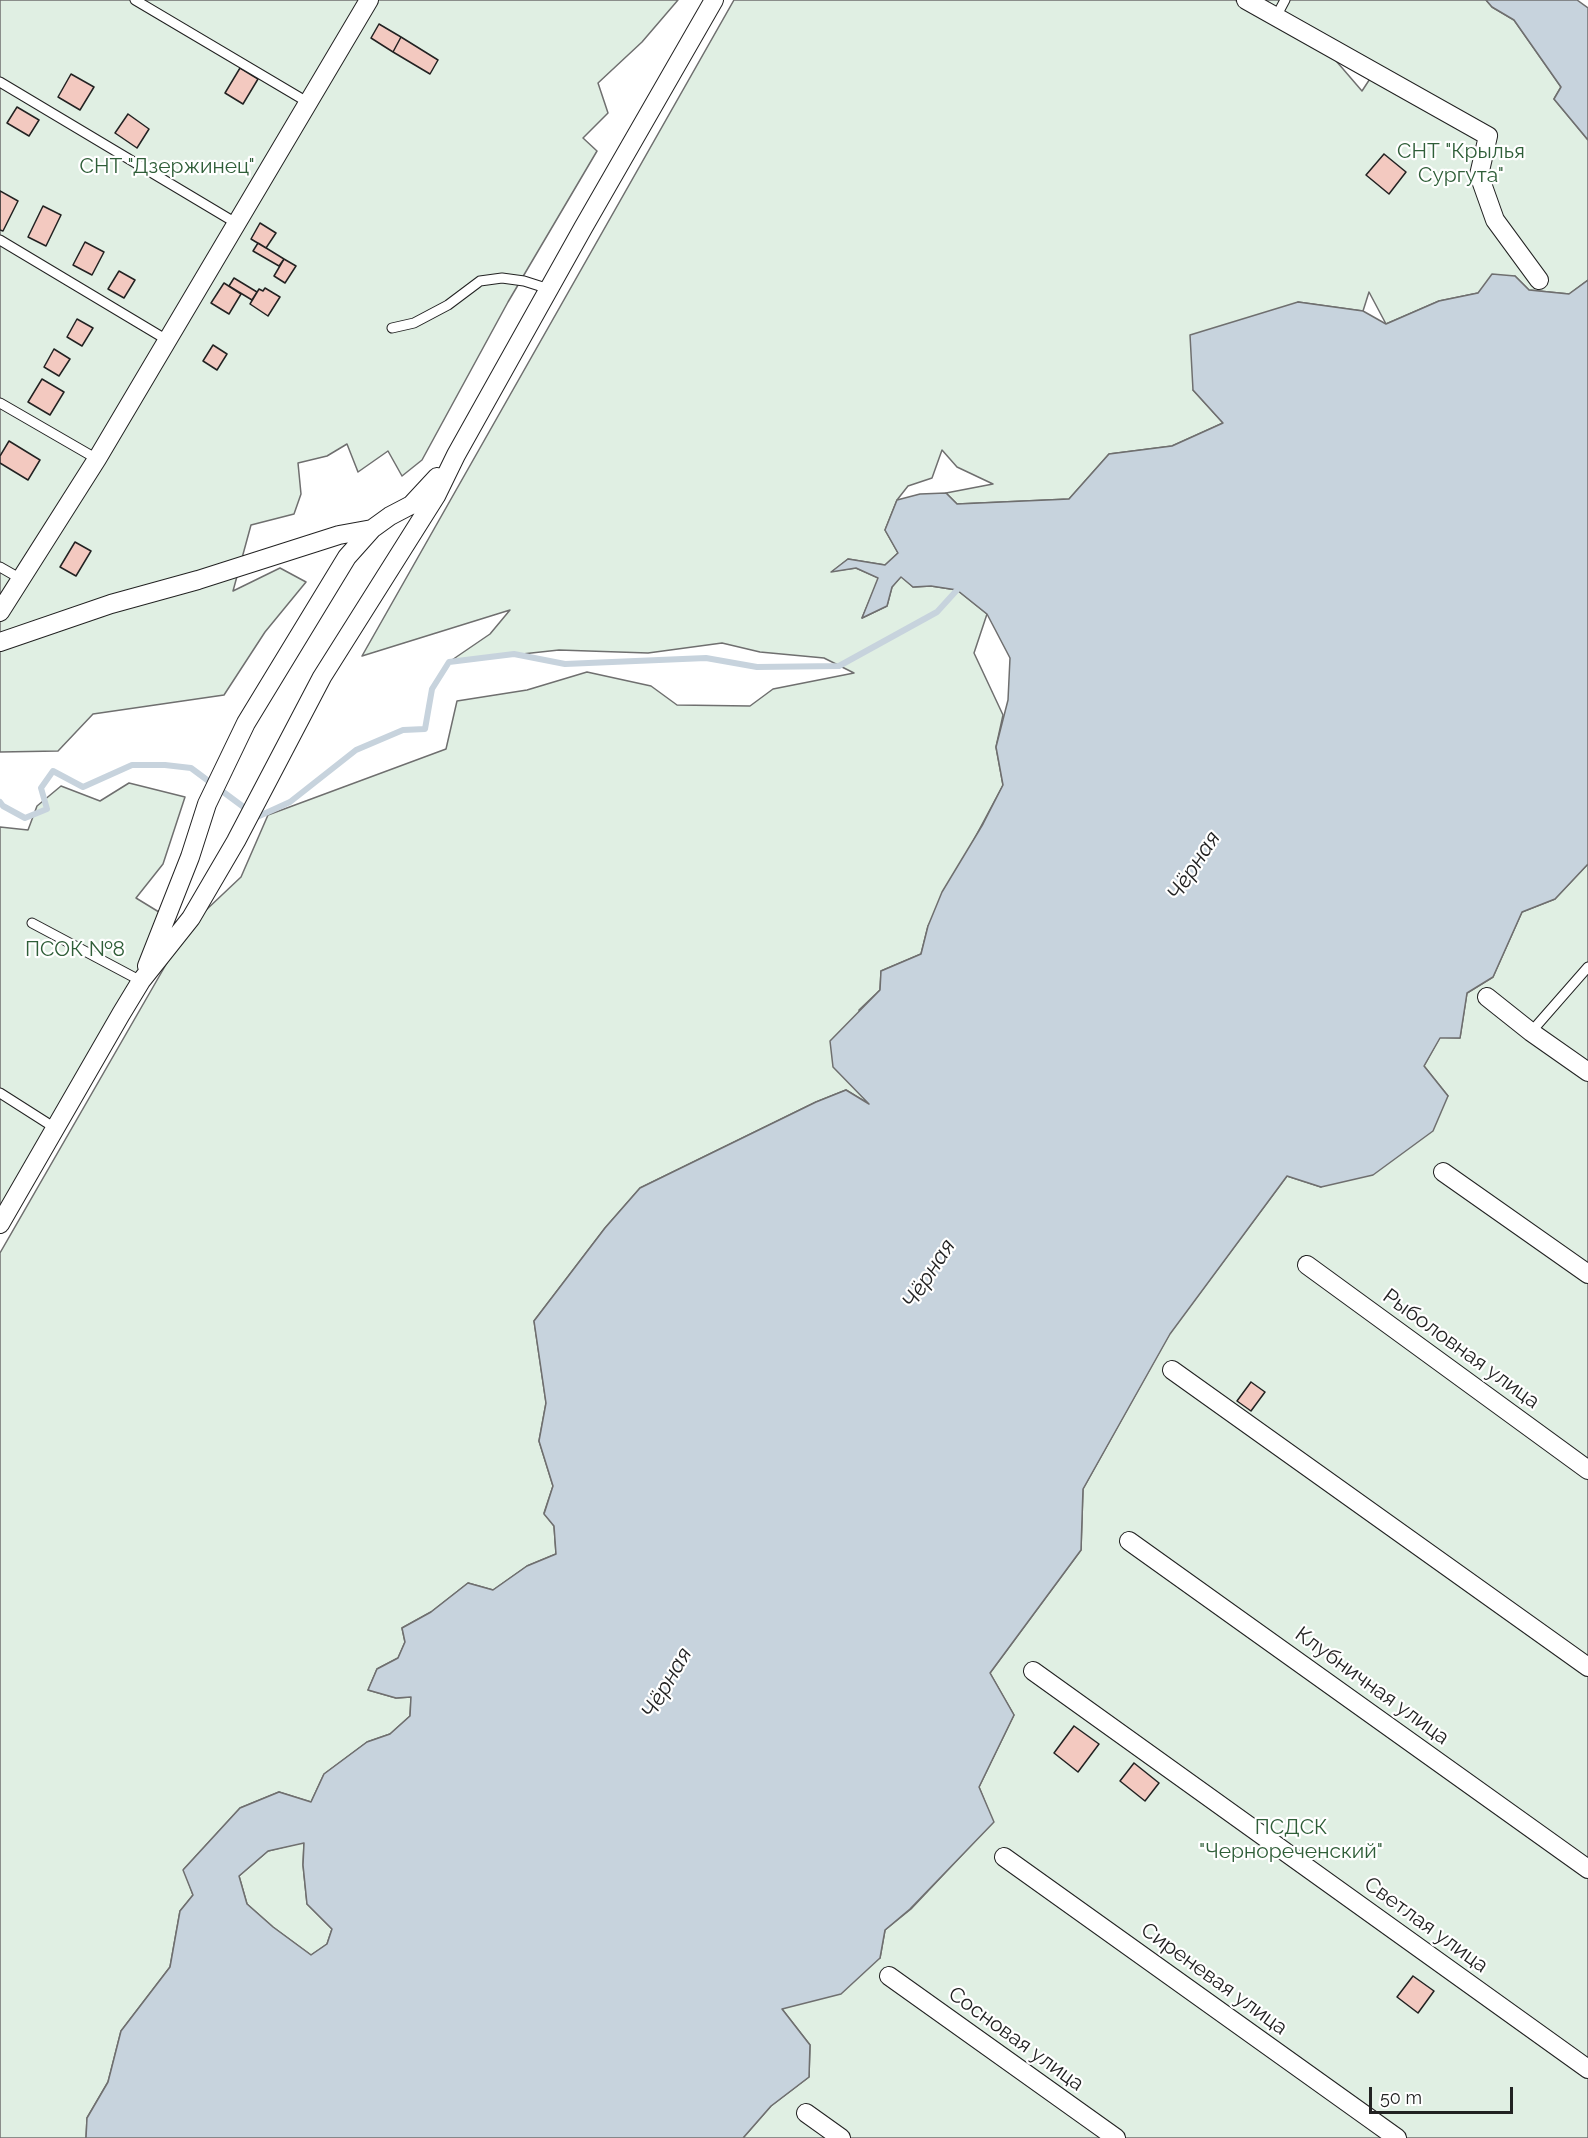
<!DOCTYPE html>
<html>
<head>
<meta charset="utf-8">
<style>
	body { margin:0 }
	#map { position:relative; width:1588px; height:2138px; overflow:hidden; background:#fff; font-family:Raleway,sans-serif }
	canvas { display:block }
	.scale { position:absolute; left:1369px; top:2087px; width:144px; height:27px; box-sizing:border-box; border:3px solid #222; border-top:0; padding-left:8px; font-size:18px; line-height:21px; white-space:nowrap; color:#222; -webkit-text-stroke:4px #fff; paint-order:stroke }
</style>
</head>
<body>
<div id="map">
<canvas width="1588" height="2138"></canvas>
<div class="scale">50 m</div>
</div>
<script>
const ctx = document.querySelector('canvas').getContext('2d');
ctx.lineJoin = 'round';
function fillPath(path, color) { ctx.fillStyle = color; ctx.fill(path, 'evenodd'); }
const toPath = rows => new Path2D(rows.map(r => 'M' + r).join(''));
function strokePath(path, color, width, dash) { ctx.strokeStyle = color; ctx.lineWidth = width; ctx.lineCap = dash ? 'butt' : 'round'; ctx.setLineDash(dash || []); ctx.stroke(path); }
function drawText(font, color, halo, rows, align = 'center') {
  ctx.font = font + ' Raleway,sans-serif'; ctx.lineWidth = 4.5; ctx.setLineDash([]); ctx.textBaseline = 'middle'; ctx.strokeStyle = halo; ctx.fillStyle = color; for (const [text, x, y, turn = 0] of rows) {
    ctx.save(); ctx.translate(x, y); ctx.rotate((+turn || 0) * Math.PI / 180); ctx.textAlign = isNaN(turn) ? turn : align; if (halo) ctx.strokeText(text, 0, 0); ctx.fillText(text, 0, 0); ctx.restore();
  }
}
const green = toPath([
	[0,0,678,0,642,42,598,83,608,113,583,138,597,151,508,302,422,460,402,476,388,451,358,472,347,444,327,456,298,463,301,494,294,514,251,525,233,591,280,568,306,582,265,632,224,695,93,714,58,751,0,752,0,0],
	[734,0,1235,0,1331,55,1362,91,1379,65,1264,0,1486,0,1492,7,1514,20,1561,87,1554,99,1588,140,1588,280,1569,294,1529,290,1515,276,1478,293,1439,301,1386,324,1369,292,1363,311,1298,302,1193,390,1223,423,1172,446,1109,454,1069,499,957,504,946,493,993,484,957,467,942,450,932,478,908,486,897,500,885,530,898,553,885,565,848,559,833,571,856,568,879,578,862,618,887,606,892,587,901,576,913,587,931,586,957,590,987,614,974,653,1003,715,996,747,1003,785,928,926,921,954,881,971,880,990,859,1010,872,1106,846,1090,816,1102,640,1188,605,1228,534,1321,546,1403,539,1441,553,1486,544,1513,554,1526,556,1554,527,1566,493,1590,468,1583,431,1612,402,1628,405,1642,398,1658,377,1669,368,1690,396,1698,411,1697,410,1716,390,1734,367,1742,324,1774,311,1802,279,1792,240,1808,184,1869,193,1895,180,1911,170,1967,121,2031,108,2082,87,2118,86,2138,0,2138,0,1253,187,928,241,877,268,815,446,749,457,701,527,690,587,672,651,686,677,705,750,706,773,689,854,673,824,658,760,652,722,643,648,653,559,650,449,662,490,634,510,610,362,656,734,0],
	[129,783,185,797,163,864,136,898,172,920,0,1226,0,827,28,830,37,806,61,786,100,801,129,783],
	[1588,864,1588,2138,743,2138,771,2106,809,2077,810,2045,782,2009,880,1958,885,1930,911,1909,993,1822,979,1787,1014,1715,990,1673,1081,1550,1083,1489,1170,1333,1287,1176,1321,1187,1448,1096,1424,1066,1440,1037,1460,1038,1467,993,1493,977,1522,912,1555,899,1588,864],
	[304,1842,303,1865,307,1904,332,1929,327,1944,311,1955,273,1927,247,1904,239,1876,268,1851,304,1842]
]);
const water = toPath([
	[1486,0,1577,0,1588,8,1588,140,1554,99,1561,87,1514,20,1492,7,1486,0],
	[1492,274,1515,276,1529,290,1569,294,1588,280,1588,864,1555,899,1522,912,1493,977,1467,993,1460,1038,1440,1038,1424,1066,1448,1096,1433,1131,1373,1175,1321,1187,1287,1176,1170,1334,1083,1489,1081,1550,990,1673,1014,1715,979,1787,994,1822,910,1909,885,1930,880,1958,841,1994,782,2009,810,2045,809,2077,771,2106,743,2138,86,2138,87,2118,108,2082,121,2031,170,1967,180,1911,193,1895,183,1870,240,1808,279,1792,311,1802,324,1774,367,1742,390,1734,410,1716,411,1697,396,1698,368,1690,377,1669,398,1658,405,1642,402,1628,431,1612,468,1583,493,1590,527,1566,556,1554,554,1526,544,1514,553,1486,539,1441,546,1403,534,1321,605,1228,640,1188,816,1102,846,1090,869,1104,833,1067,830,1041,880,990,881,971,921,954,928,926,942,892,983,824,1003,785,996,747,1008,700,1010,658,987,614,957,590,931,586,913,587,901,577,892,587,887,606,862,618,878,578,856,568,831,572,848,559,885,565,898,553,885,530,897,500,920,494,946,493,957,504,1069,499,1109,454,1172,446,1223,423,1193,390,1190,335,1298,302,1363,311,1386,324,1439,301,1478,293,1492,274],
	[304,1843,303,1865,307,1904,332,1929,327,1944,311,1955,273,1927,247,1904,239,1876,268,1851,304,1843]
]);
const stream = toPath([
	[0,802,3,806,25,818,47,809,41,788,53,771,83,787,132,765,165,765,191,768,257,817,290,802,356,750,403,730,425,729,432,689,449,662,514,654,565,664,706,658,757,667,839,666,937,612,957,590]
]);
const building = toPath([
	[379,24,401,37,393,52,371,38,379,24],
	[401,37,438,60,430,74,393,52,401,37],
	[240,68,258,79,243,104,225,93,240,68],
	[71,74,94,87,80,110,58,97,71,74],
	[17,107,39,120,29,136,7,123,17,107],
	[128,114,149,129,137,148,115,133,128,114],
	[1384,154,1406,172,1389,194,1366,175,1384,154],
	[0,191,18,201,3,231,0,230,0,191],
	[43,206,61,215,46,246,28,237,43,206],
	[260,223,276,233,266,248,251,239,260,223],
	[85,242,104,252,92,275,73,265,85,242],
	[258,243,284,259,279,266,253,251,258,243],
	[284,259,296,266,285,283,274,276,284,259],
	[119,271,135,280,124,298,108,289,119,271],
	[234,278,257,292,252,300,229,286,234,278],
	[224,283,241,294,229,314,211,303,224,283],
	[265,288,280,297,268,316,250,304,259,289,263,291,265,288],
	[77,319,93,328,82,346,67,337,77,319],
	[213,345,227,354,217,370,203,361,213,345],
	[54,349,70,359,59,376,44,367,54,349],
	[42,379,64,392,50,415,28,402,42,379],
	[9,441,40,460,28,480,0,463,0,456,9,441],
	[75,542,91,551,76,576,60,567,75,542],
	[1251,1382,1265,1392,1251,1411,1237,1401,1251,1382],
	[1074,1726,1099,1744,1078,1772,1054,1753,1074,1726],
	[1134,1763,1159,1783,1145,1801,1120,1781,1134,1763],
	[1413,1976,1434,1991,1418,2013,1397,1997,1413,1976]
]);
const lane = toPath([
	[135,0,309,103],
	[1276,17,1285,0],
	[0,82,236,223],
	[0,240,167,340],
	[392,328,414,323,448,305,480,281,502,278,524,281,549,289],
	[0,403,97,459],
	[0,567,21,579],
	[32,923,141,981],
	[1531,1032,1588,967],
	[0,1093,55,1128]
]);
const street = toPath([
	[1246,0,1488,136,1479,175,1495,220,1539,280],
	[0,612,97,459,369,0],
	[0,642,111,604,198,580,339,535,372,529],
	[147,966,190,857,207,804,246,723,347,557,372,529,390,516,411,505,437,477],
	[1487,997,1531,1032,1588,1072],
	[1443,1172,1588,1274],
	[0,1224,121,1014,141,981,191,918,236,841,322,677,436,496,456,455,583,228,714,0],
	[1307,1265,1588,1470],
	[1172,1370,1588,1667],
	[1129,1541,1588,1869],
	[1033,1671,1588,2069],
	[1004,1857,1397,2138],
	[889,1976,1116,2138],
	[806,2113,841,2138]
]);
const parkNames = [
	["CНТ \"Крылья",1461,152],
	["Сургута\"",1461,176],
	["СНТ \"Дзержинец\"",167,167],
	["ПСОК №8",75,950],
	["ПСДСК",1291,1828],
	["\"Чернореченский\"",1291,1852]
];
const streetNames = [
	["Рыболовная улица",1461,1349,36],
	["Клубничная улица",1372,1686,36],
	["Светлая улица",1426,1925,36],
	["Сиреневая улица",1214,1979,36],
	["Сосновая улица",1016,2039,36]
];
const waterNames = [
	["Чёрная",1194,866,-57],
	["Чёрная",929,1274,-57],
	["Чёрная",667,1683,-60]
];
fillPath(green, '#e0efe3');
strokePath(green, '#6f6f6f', 1.5);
fillPath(water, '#c7d3dd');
strokePath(water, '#6f6f6f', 1.5);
strokePath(stream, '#c7d3dd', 6);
fillPath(building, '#f3c9c0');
strokePath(building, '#222', 1.5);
strokePath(lane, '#222', 11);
strokePath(street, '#222', 20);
strokePath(lane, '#fff', 9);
strokePath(street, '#fff', 18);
drawText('21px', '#2f5e38', '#fff', parkNames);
drawText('21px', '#222', '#fff', streetNames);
drawText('italic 22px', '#222', '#fff', waterNames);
</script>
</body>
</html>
